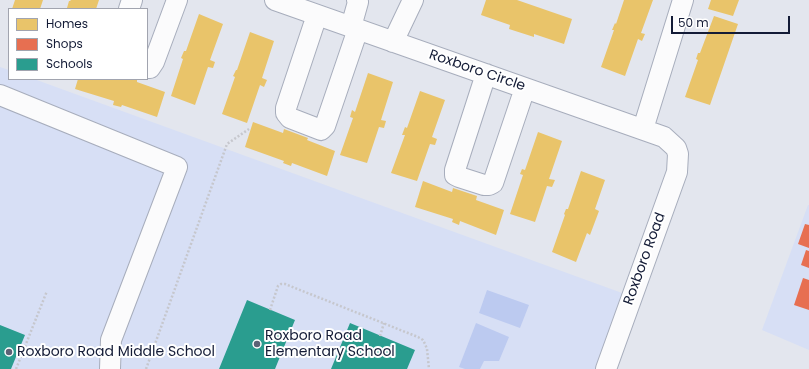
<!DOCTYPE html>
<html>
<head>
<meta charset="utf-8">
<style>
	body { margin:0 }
	#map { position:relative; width:809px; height:369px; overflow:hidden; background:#e3e6ee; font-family:Poppins,sans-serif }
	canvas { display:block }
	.legend { position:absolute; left:8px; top:8px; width:140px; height:72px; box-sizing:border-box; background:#fff; border:1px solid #a1a4af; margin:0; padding:5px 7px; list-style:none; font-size:12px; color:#131b36 }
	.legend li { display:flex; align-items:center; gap:8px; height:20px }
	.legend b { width:20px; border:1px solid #a1a4af }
	.scale { position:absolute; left:671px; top:16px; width:119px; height:18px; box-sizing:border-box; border:2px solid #131b36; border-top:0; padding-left:5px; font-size:12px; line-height:14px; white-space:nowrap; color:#131b36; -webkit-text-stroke:3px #fff; paint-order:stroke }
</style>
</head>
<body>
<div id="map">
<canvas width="809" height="369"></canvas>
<ul class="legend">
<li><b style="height:11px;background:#e9c46a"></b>Homes</li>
<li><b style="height:11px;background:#e76f51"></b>Shops</li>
<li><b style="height:11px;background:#2a9d8f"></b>Schools</li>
</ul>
<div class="scale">50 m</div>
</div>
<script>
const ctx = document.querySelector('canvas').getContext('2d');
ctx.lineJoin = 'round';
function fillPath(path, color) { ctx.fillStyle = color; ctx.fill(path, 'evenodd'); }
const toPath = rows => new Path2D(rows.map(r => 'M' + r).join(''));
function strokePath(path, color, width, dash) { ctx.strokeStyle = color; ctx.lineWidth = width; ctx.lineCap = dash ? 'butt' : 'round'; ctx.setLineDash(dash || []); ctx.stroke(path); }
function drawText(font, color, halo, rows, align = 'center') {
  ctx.font = font + ' Poppins,sans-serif'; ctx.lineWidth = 4; ctx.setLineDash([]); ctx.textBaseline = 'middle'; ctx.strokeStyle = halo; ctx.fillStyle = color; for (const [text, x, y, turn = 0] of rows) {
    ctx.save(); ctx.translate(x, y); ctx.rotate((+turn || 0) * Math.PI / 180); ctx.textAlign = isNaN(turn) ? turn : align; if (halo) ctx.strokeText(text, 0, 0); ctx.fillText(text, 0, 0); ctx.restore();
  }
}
const built = toPath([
	[0,67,9,70,9,79,34,79,622,293,595,369,0,369],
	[808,205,809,205,809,350,762,330]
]);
const green = toPath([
	[487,290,529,305,520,328,479,313],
	[476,323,509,337,499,361,484,361,480,369,465,369,459,367]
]);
const homes = toPath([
	[15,0,43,0,40,9,12,9],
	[71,0,99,0,96,9,68,9,67,8,69,1,70,1],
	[486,0,517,0,572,19,564,44,534,34,534,37,509,29,510,25,481,15],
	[624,0,653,0,641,33,645,34,642,41,638,39,625,76,601,67,614,30,612,30,615,23,616,24],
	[711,0,739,0,733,16,708,9],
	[199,14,223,24,210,60,215,62,213,68,208,67,195,105,171,96,183,59,181,58,184,51,186,51],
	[714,16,738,24,710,105,685,97,698,60,696,59,698,53,700,53],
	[250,32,274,41,262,78,267,80,264,87,260,85,247,123,222,114,235,77,233,76,236,70,237,70],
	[368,73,393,82,381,120,386,121,384,128,379,127,367,163,340,155,353,118,350,117,352,110,355,112],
	[78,79,137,79,137,82,165,92,157,117,122,105,121,107,113,105,114,101,75,89],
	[420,91,445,100,432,137,437,139,435,145,430,144,417,181,391,173,405,135,402,135,405,127,407,128],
	[253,122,283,133,284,129,308,138,307,140,335,151,327,176,292,163,291,166,283,163,284,161,245,147],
	[538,132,562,141,549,179,555,180,552,187,547,186,535,222,510,214,523,175,520,174,522,169,525,170],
	[581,171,605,180,595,209,599,211,590,235,587,233,576,262,552,252,565,215,564,214,566,209,568,209],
	[423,181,452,192,453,188,477,196,476,200,504,210,496,235,460,221,459,225,452,222,453,219,415,207]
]);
const shops = toPath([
	[805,224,809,225,809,248,798,244],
	[806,250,809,251,809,268,801,265],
	[803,278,809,280,809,310,794,305]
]);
const schools = toPath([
	[247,300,295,320,275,369,219,369],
	[350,323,415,350,407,369,331,369],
	[0,325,25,335,11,369,0,369]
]);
const path = toPath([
	[270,310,278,286,281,284,285,284,418,337,423,340,425,344,427,349,429,369],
	[380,336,384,323],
	[16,369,47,291],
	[146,369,227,144,249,129]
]);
const minor = toPath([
	[275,0,664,137,676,148,678,154,677,172,606,369],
	[129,9,132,0],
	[317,15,286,108,286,113,290,118,321,130,325,126,358,29],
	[351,27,358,2,357,0],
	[393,42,413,0],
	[147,68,150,68,154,62,177,0],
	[486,74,455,170,455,175,459,177,484,185,489,185,493,183,525,88],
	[0,95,177,167,111,340,110,369],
	[643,129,683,0]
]);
const markers = [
	[257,344,4,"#5c6276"],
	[9,352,4,"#5c6276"]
];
const streetNames = [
	["Roxboro Circle",477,71,19],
	["Roxboro Road",645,259,-70]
];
const poiNames = [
	["Roxboro Road",265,336],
	["Elementary School",265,352],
	["Roxboro Road Middle School",17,352]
];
fillPath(built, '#d7dff5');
fillPath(green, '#bccaf0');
fillPath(homes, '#e9c46a');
fillPath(shops, '#e76f51');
fillPath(schools, '#2a9d8f');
strokePath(minor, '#a7adbc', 22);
strokePath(path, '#c6c7cd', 2.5, [2, 2]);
strokePath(minor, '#fbfbfc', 20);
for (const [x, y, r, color] of markers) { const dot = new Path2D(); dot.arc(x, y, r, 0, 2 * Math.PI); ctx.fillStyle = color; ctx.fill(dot); strokePath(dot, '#fff', 1.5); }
drawText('14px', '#131b36', '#fff', streetNames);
drawText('14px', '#131b36', '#fff', poiNames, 'left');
</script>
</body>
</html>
